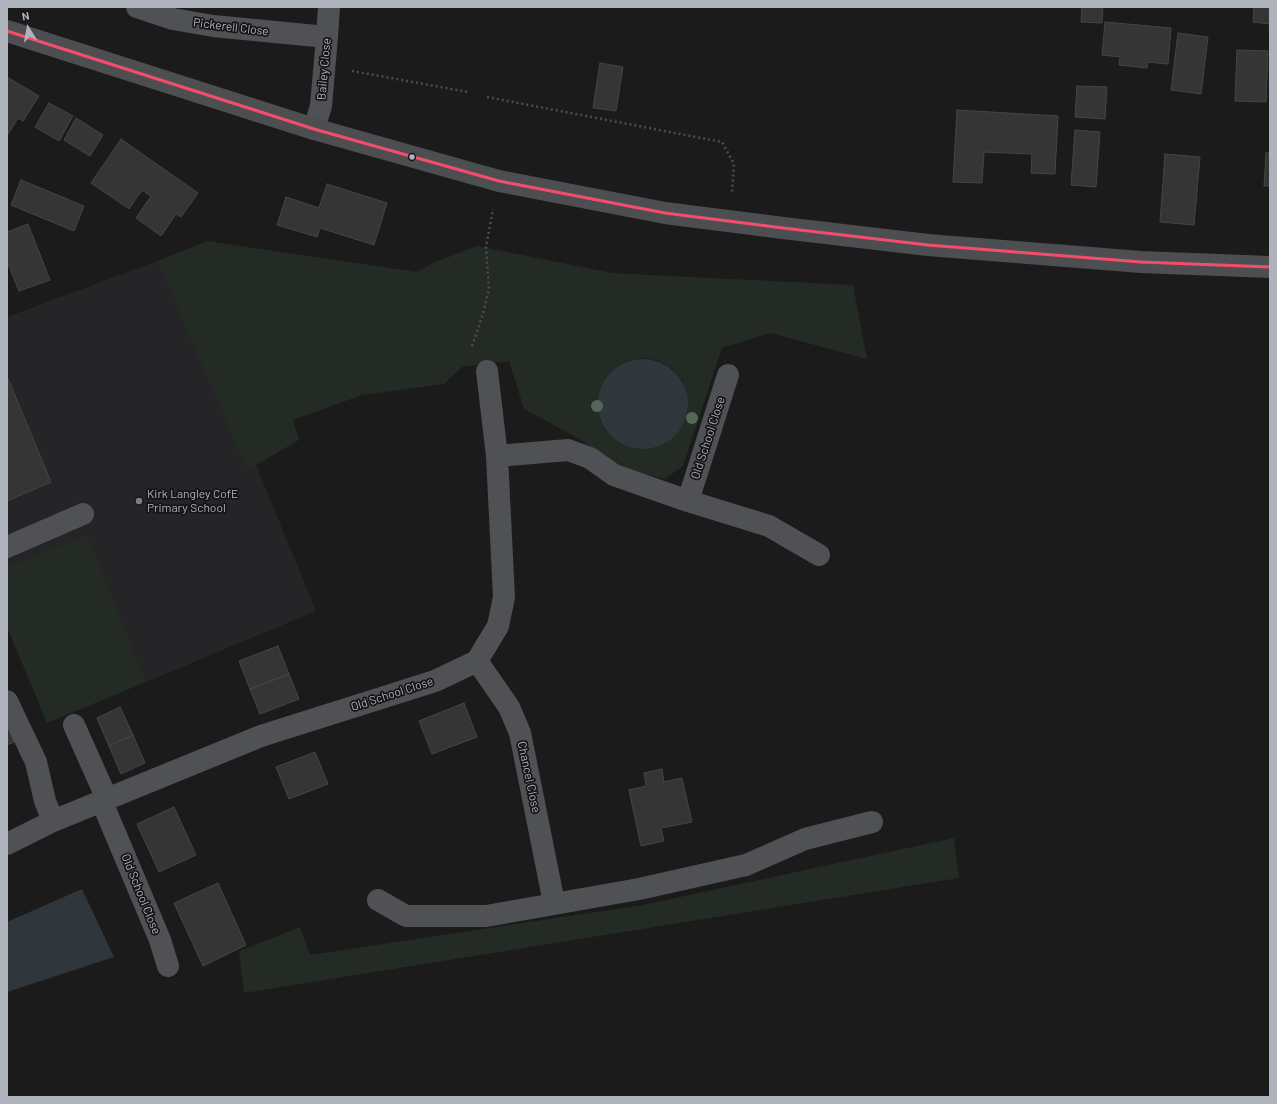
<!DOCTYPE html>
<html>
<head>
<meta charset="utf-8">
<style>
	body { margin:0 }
	#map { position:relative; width:1277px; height:1104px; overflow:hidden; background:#1b1b1c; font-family:Barlow,sans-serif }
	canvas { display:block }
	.frame { position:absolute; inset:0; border:8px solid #aeb2bb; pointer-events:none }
	.north { position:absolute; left:8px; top:8px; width:40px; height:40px; -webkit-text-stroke:3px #151518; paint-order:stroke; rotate:349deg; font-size:11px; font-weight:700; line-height:16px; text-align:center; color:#aeb2bb }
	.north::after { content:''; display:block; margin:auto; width:14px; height:18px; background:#aeb2bb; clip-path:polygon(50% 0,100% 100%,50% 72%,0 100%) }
</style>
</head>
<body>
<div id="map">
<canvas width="1277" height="1104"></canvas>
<div class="frame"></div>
<div class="north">N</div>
</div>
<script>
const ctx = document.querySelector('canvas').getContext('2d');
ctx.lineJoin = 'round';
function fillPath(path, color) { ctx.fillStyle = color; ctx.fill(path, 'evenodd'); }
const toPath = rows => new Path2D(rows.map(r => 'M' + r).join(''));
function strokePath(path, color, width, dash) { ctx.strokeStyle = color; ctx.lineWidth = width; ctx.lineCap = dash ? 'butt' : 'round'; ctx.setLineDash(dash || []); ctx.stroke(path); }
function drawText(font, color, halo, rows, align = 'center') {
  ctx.font = font + ' Barlow,sans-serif'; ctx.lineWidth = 3.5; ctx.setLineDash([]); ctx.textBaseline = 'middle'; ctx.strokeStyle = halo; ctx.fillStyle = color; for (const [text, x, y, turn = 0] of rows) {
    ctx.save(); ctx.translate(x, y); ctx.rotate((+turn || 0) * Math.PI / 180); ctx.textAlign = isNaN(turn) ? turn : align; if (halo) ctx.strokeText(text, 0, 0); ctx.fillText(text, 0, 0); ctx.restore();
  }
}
const built = toPath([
	[157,261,246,467,256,465,316,611,146,682,87,536,7,567,7,317]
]);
const green = toPath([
	[207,241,417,272,433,263,477,246,612,273,853,285,867,359,770,333,722,348,683,466,665,479,623,468,576,437,524,409,509,361,462,367,444,384,362,395,293,420,299,440,256,465,246,468,157,261],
	[646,358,660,361,673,369,683,381,688,410,684,424,675,436,608,433,600,420,598,405,631,360],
	[87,535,146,682,47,723,7,627,7,567],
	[954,838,959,878,244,993,239,951,300,927,310,955,643,905]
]);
const water = toPath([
	'598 404a45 45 0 1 1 90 0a45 45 0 1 1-90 0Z',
	[82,889,114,957,7,992,7,922]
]);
const building = toPath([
	[1082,7,1103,7,1102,23,1081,22,1082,7],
	[1254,7,1270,7,1270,24,1253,22,1254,7],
	[1105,22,1171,28,1168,64,1148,62,1147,68,1119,65,1120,57,1102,55,1105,22],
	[1178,33,1208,37,1201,94,1171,90,1178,33],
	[1237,50,1268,51,1266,102,1235,101,1237,50],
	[600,63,623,67,616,111,593,108,600,63],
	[7,77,39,96,23,121,18,118,7,136,7,77],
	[1077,86,1107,87,1105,119,1075,117,1077,86],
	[49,103,73,116,59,141,35,127,49,103],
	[957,110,1058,116,1055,174,1031,173,1032,154,984,152,982,183,953,182,957,110],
	[76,118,103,135,90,156,64,140,76,118],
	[1075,130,1100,132,1096,187,1071,185,1075,130],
	[121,139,198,193,181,217,176,214,161,236,136,218,151,196,142,190,129,209,91,183,121,139],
	[1266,153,1270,153,1270,186,1264,186,1266,153],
	[1165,154,1200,157,1194,225,1160,222,1165,154],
	[21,180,84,206,74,231,11,205,21,180],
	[327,184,387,203,374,245,320,228,317,237,277,225,286,197,319,208,327,184],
	[28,224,50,280,19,291,9,266,7,267,7,232,28,224],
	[7,376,51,482,7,501,7,376],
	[278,646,289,674,250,689,239,661,278,646],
	[289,674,299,699,260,714,250,689,289,674],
	[464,703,477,737,432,754,419,721,464,703],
	[120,707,133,735,109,746,97,718,120,707],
	[7,724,14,742,7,745,7,724],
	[133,735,145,763,121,774,109,746,133,735],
	[315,752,328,784,289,799,276,767,315,752],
	[662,769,664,782,682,778,692,822,661,828,664,841,641,846,629,790,646,786,644,773,662,769],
	[174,807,196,855,159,872,137,824,174,807],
	[218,883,246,945,203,966,174,903,218,883]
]);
const path = toPath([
	[352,71,468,92],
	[487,97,722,142,734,164,732,193],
	[472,346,483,314,489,288,486,247,493,209]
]);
const minor = toPath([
	[137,7,173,19,213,26,327,37],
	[314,129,321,106,327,37,329,7],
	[497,456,568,450,590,458,614,475,688,501,769,526,819,555],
	[688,501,728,375],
	[7,547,83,514],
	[477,661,509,707,520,733,554,903],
	[7,701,36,762,45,801,53,821,7,844],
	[74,725,107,799],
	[102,802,160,940,168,966],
	[53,821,261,736,435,681,477,661,498,626,504,597,497,456,487,371],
	[378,900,406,916,486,916,639,889,746,865,805,839,872,822]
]);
const highway = toPath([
	[7,31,314,129,499,181,556,192,665,213,783,228,928,245,1141,262,1270,267]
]);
const bus1 = toPath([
	[7,31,314,129,499,181,556,192,665,213,783,228,928,245,1141,262,1270,267]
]);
const trees = [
	[597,406],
	[692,418]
];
const markers = [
	[412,157,3.5,"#aeb2bb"],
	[139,501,4,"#7b7d83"]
];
const streetNames = [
	["Pickerell Close",231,27,7],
	["Bailey Close",324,69,-85],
	["Old School Close",708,438,-72],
	["Old School Close",392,694,-18],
	["Chancel Close",529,777,78],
	["Old School Close",141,894,68]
];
const poiNames = [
	["Kirk Langley CofE",147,494],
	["Primary School",147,508]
];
fillPath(built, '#252528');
fillPath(green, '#232b24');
fillPath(water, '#2f373d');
fillPath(building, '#353536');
strokePath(building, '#444548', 1);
strokePath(path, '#4b4d4f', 2.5, [2, 3]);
strokePath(minor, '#505154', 22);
strokePath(highway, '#4d4e51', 22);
strokePath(bus1, '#f44d6c', 3);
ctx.fillStyle = '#566757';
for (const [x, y] of trees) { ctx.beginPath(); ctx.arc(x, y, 6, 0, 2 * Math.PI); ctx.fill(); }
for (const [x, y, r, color] of markers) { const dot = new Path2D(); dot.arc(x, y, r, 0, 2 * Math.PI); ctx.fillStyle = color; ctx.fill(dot); strokePath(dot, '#151518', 1.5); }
drawText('12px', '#aeb2bb', '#151518', streetNames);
drawText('12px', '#aeb2bb', '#151518', poiNames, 'left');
</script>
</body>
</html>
